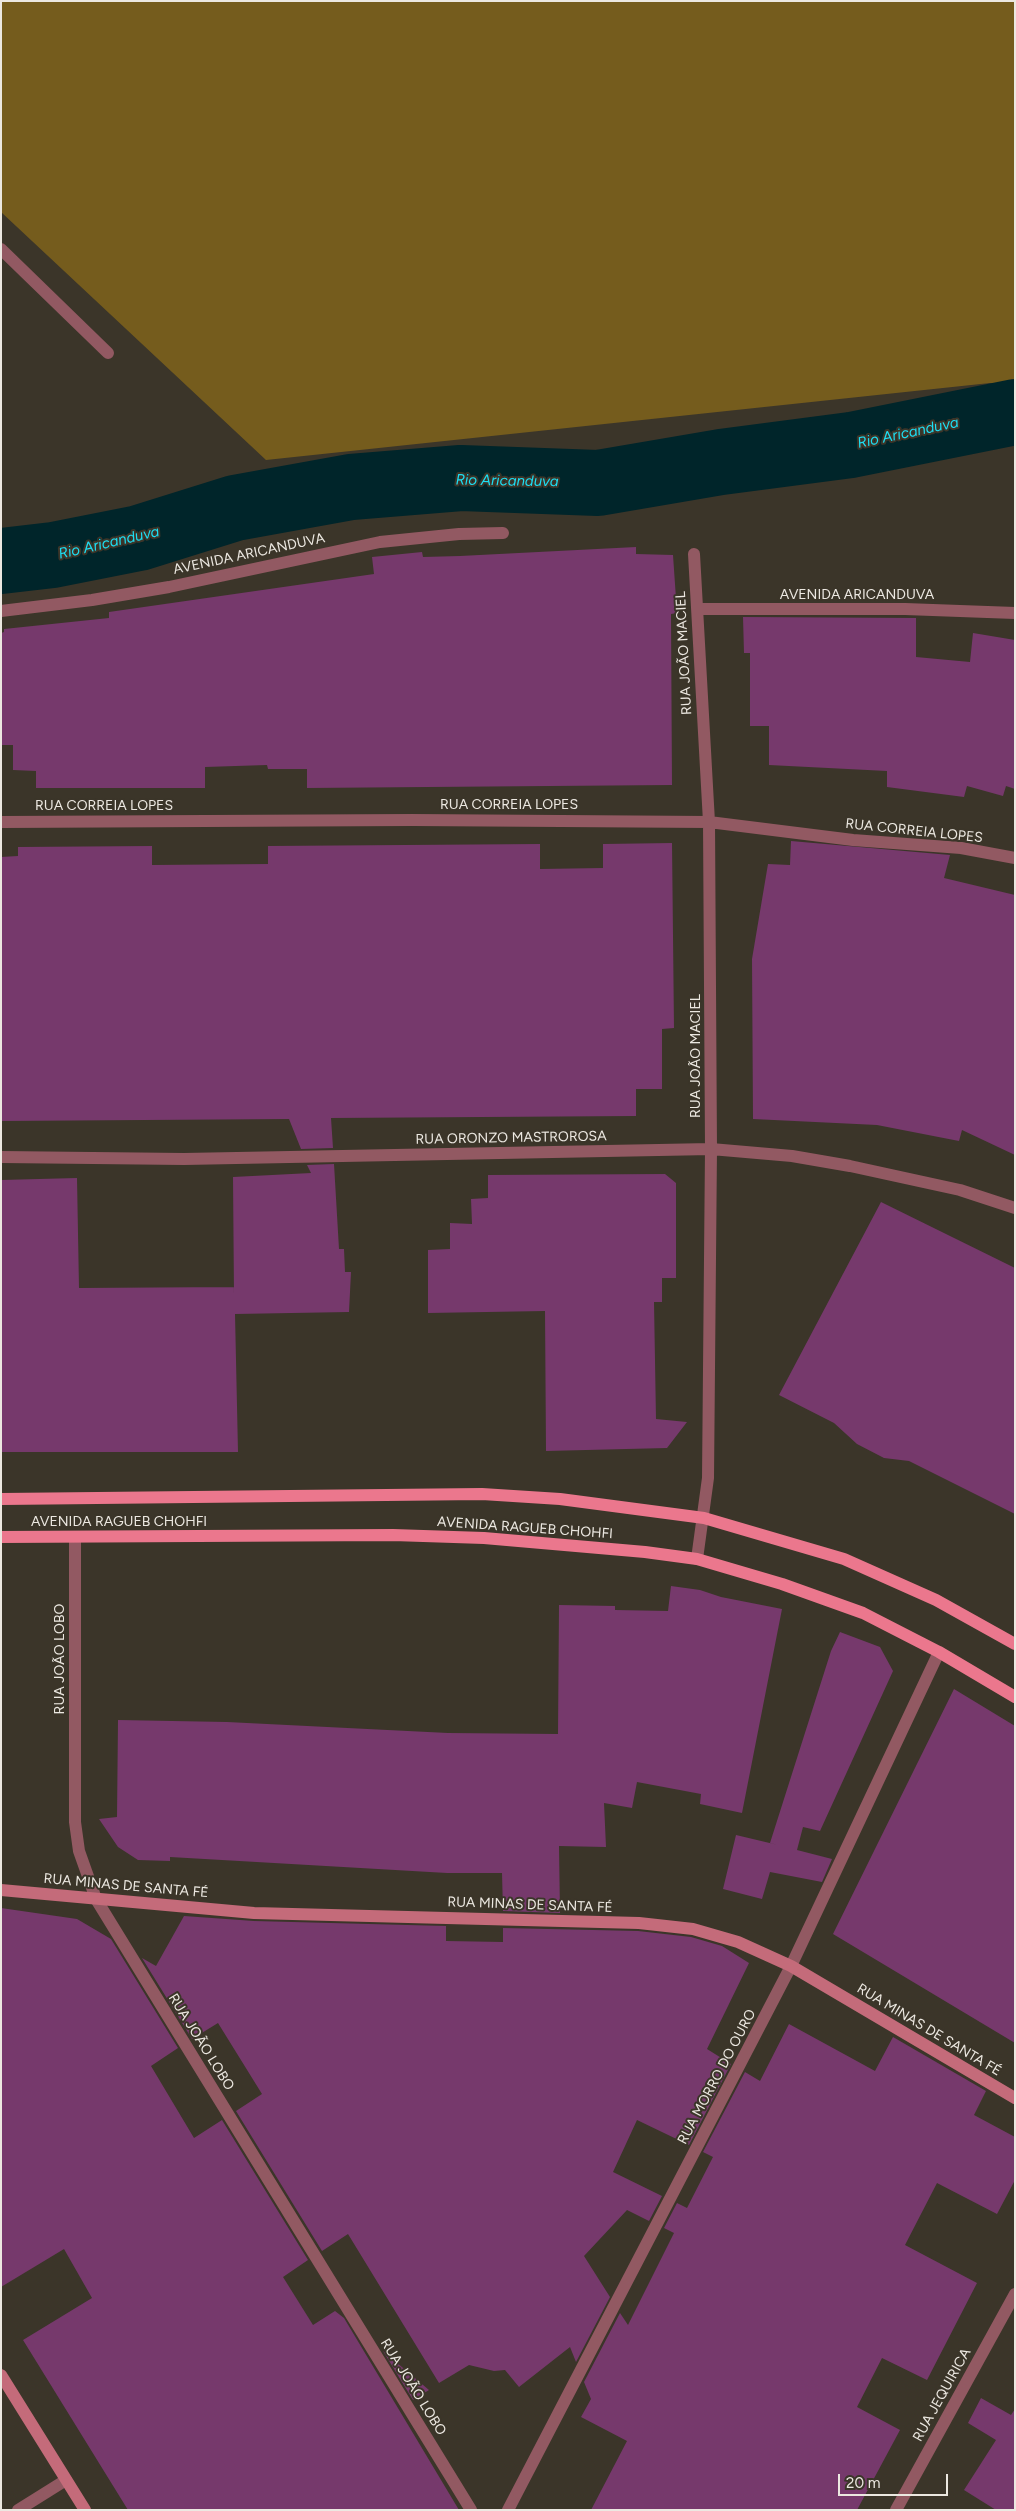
<!DOCTYPE html>
<html>
<head>
<meta charset="utf-8">
<style>
	body { margin:0 }
	#map { position:relative; width:1016px; height:2511px; overflow:hidden; background:#3b3529; font-family:Figtree,sans-serif }
	canvas { display:block }
	.frame { position:absolute; inset:0; border:2px solid #ece8e1; pointer-events:none }
	.scale { position:absolute; left:838px; top:2474px; width:110px; height:22px; box-sizing:border-box; border:2px solid #ece8e1; border-top:0; padding-left:6px; font-size:15px; line-height:18px; white-space:nowrap; color:#ece8e1; -webkit-text-stroke:4px #3b3529; paint-order:stroke }
</style>
</head>
<body>
<div id="map">
<canvas width="1016" height="2511"></canvas>
<div class="frame"></div>
<div class="scale">20 m</div>
</div>
<script>
const ctx = document.querySelector('canvas').getContext('2d');
ctx.lineJoin = 'round';
function fillPath(path, color) { ctx.fillStyle = color; ctx.fill(path, 'evenodd'); }
const toPath = rows => new Path2D(rows.map(r => 'M' + r).join(''));
function strokePath(path, color, width, dash) { ctx.strokeStyle = color; ctx.lineWidth = width; ctx.lineCap = dash ? 'butt' : 'round'; ctx.setLineDash(dash || []); ctx.stroke(path); }
function drawText(font, color, halo, rows, align = 'center') {
  ctx.font = font + ' Figtree,sans-serif'; ctx.lineWidth = 4; ctx.setLineDash([]); ctx.textBaseline = 'middle'; ctx.strokeStyle = halo; ctx.fillStyle = color; for (const [text, x, y, turn = 0] of rows) {
    ctx.save(); ctx.translate(x, y); ctx.rotate((+turn || 0) * Math.PI / 180); ctx.textAlign = isNaN(turn) ? turn : align; if (halo) ctx.strokeText(text, 0, 0); ctx.fillText(text, 0, 0); ctx.restore();
  }
}
const green = toPath([
	[1,1,1015,1,1015,383,990,383,266,460,1,212]
]);
const river = toPath([
	[1,561,53,555,139,538,235,508,351,487,461,478,598,483,721,462,851,445,1015,412]
]);
const building = toPath([
	[636,547,636,554,673,555,677,613,671,614,672,785,307,788,307,769,268,769,267,765,205,767,205,788,36,788,36,771,13,770,13,745,1,745,1,633,4,632,4,629,109,618,109,612,374,574,372,557,422,552,423,557,460,556],
	[743,617,916,618,916,657,970,662,973,633,1015,640,1015,789,1006,786,1003,796,967,786,964,797,887,787,887,771,769,765,769,726,750,726,750,653,744,653],
	[791,841,950,855,944,878,1015,895,1015,1155,962,1130,959,1141,877,1125,753,1119,752,959,768,864,790,865],
	[672,843,674,1028,662,1029,662,1089,636,1089,636,1116,331,1118,333,1148,301,1149,289,1119,1,1121,1,857,18,856,18,847,152,846,152,865,268,864,268,846,540,844,540,869,603,868,603,844],
	[334,1164,339,1249,344,1249,345,1272,351,1272,349,1312,235,1314,238,1452,1,1452,1,1180,77,1178,79,1288,234,1287,234,1296,233,1177,311,1173,307,1165],
	[665,1174,676,1183,676,1278,662,1278,662,1302,654,1302,656,1419,687,1422,667,1448,546,1451,545,1311,428,1313,428,1250,450,1249,450,1223,472,1224,471,1199,488,1198,488,1175],
	[881,1202,1015,1268,1015,1514,909,1461,884,1458,857,1444,834,1423,779,1395],
	[671,1586,700,1590,721,1597,782,1609,742,1813,700,1804,701,1794,637,1782,632,1808,604,1803,606,1847,559,1846,560,1913,503,1911,502,1873,447,1873,170,1857,170,1861,138,1860,118,1847,99,1819,117,1817,118,1720,227,1722,448,1733,558,1734,559,1605,615,1606,615,1610,668,1611],
	[840,1632,880,1647,893,1671,820,1831,803,1827,797,1850,832,1859,822,1882,770,1872,762,1899,723,1889,736,1835,778,1845,770,1843,831,1651],
	[954,1689,1015,1726,1015,2043,833,1934],
	[1,1908,77,1919,111,1939,178,2048,151,2066,194,2138,222,2120,308,2260,283,2277,313,2325,335,2311,344,2318,459,2510,128,2510,23,2340,92,2298,64,2249,1,2287],
	[184,1916,254,1921,446,1926,446,1941,503,1942,503,1928,638,1931,691,1937,722,1946,749,1963,707,2049,731,2064,689,2145,637,2120,613,2172,662,2196,649,2221,627,2210,584,2256,610,2297,576,2362,570,2347,519,2387,505,2370,494,2371,469,2365,439,2383,348,2234,322,2251,236,2111,262,2094,218,2023,192,2039,142,1958,156,1966],
	[789,2024,875,2071,893,2037,986,2091,974,2115,1015,2137,1015,2180,997,2214,937,2183,905,2245,977,2283,927,2380,882,2358,857,2407,900,2430,857,2510,591,2510,627,2441,581,2417,591,2399,584,2382,620,2313,628,2325,674,2233,664,2228,677,2203,687,2208,713,2157,703,2152,745,2072,760,2081],
	[383,2351,429,2390,413,2400],
	[981,2398,1011,2415,1015,2409,1015,2510,996,2510,964,2490,996,2440,968,2423]
]);
const street = toPath([
	[1,249,108,353],
	[694,554,709,822,711,1149,708,1478,697,1559],
	[698,609,905,609,1015,613],
	[1,611,92,600,169,587,380,542,459,534,503,533],
	[1,822,412,820,709,822,853,840,961,848,1015,858],
	[1,1157,184,1159,711,1149,792,1156,850,1166,960,1190,1015,1208],
	[75,1538,75,1822,79,1851,96,1899,471,2510],
	[18,2510,66,2480],
	[508,2510,791,1966,939,1652],
	[896,2510,1015,2294]
]);
const secondary = toPath([
	[1,1890,254,1913,639,1923,693,1929,738,1942,791,1966,1015,2098],
	[1,2375,85,2510]
]);
const primary = toPath([
	[1,1499,482,1494,560,1499,704,1518,844,1559,936,1600,1015,1644],
	[1,1537,393,1535,484,1538,645,1552,697,1559,782,1584,863,1613,939,1652,1015,1697]
]);
const streetNames = [
	["AVENIDA ARICANDUVA",249,554,-12],
	["AVENIDA ARICANDUVA",857,595],
	["RUA JOÃO MACIEL",684,653,-93],
	["RUA CORREIA LOPES",509,805],
	["RUA CORREIA LOPES",104,806],
	["RUA CORREIA LOPES",914,831,6],
	["RUA JOÃO MACIEL",696,1056,-90],
	["RUA ORONZO MASTROROSA",511,1138,-1],
	["AVENIDA RAGUEB CHOHFI",119,1522],
	["AVENIDA RAGUEB CHOHFI",525,1528,4],
	["RUA JOÃO LOBO",60,1659,-90],
	["RUA MINAS DE SANTA FÉ",126,1886,5],
	["RUA MINAS DE SANTA FÉ",530,1905,2],
	["RUA MINAS DE SANTA FÉ",929,2030,31],
	["RUA JOÃO LOBO",201,2042,58],
	["RUA MORRO DO OURO",717,2077,-62],
	["RUA JOÃO LOBO",413,2387,58],
	["RUA JEQUIRICA",942,2395,-61]
];
const waterNames = [
	["Rio Aricanduva",908,433,-12],
	["Rio Aricanduva",507,481,1],
	["Rio Aricanduva",109,543,-13]
];
fillPath(green, '#755c1d');
strokePath(river, '#00252a', 66);
fillPath(building, '#76396c');
strokePath(street, '#925962', 12);
strokePath(secondary, '#c46b7a', 12);
strokePath(primary, '#eb778d', 12);
drawText('14px', '#ece8e1', '#3b3529', streetNames);
drawText('italic 15px', '#1ddff4', '#3b3529', waterNames);
</script>
</body>
</html>
